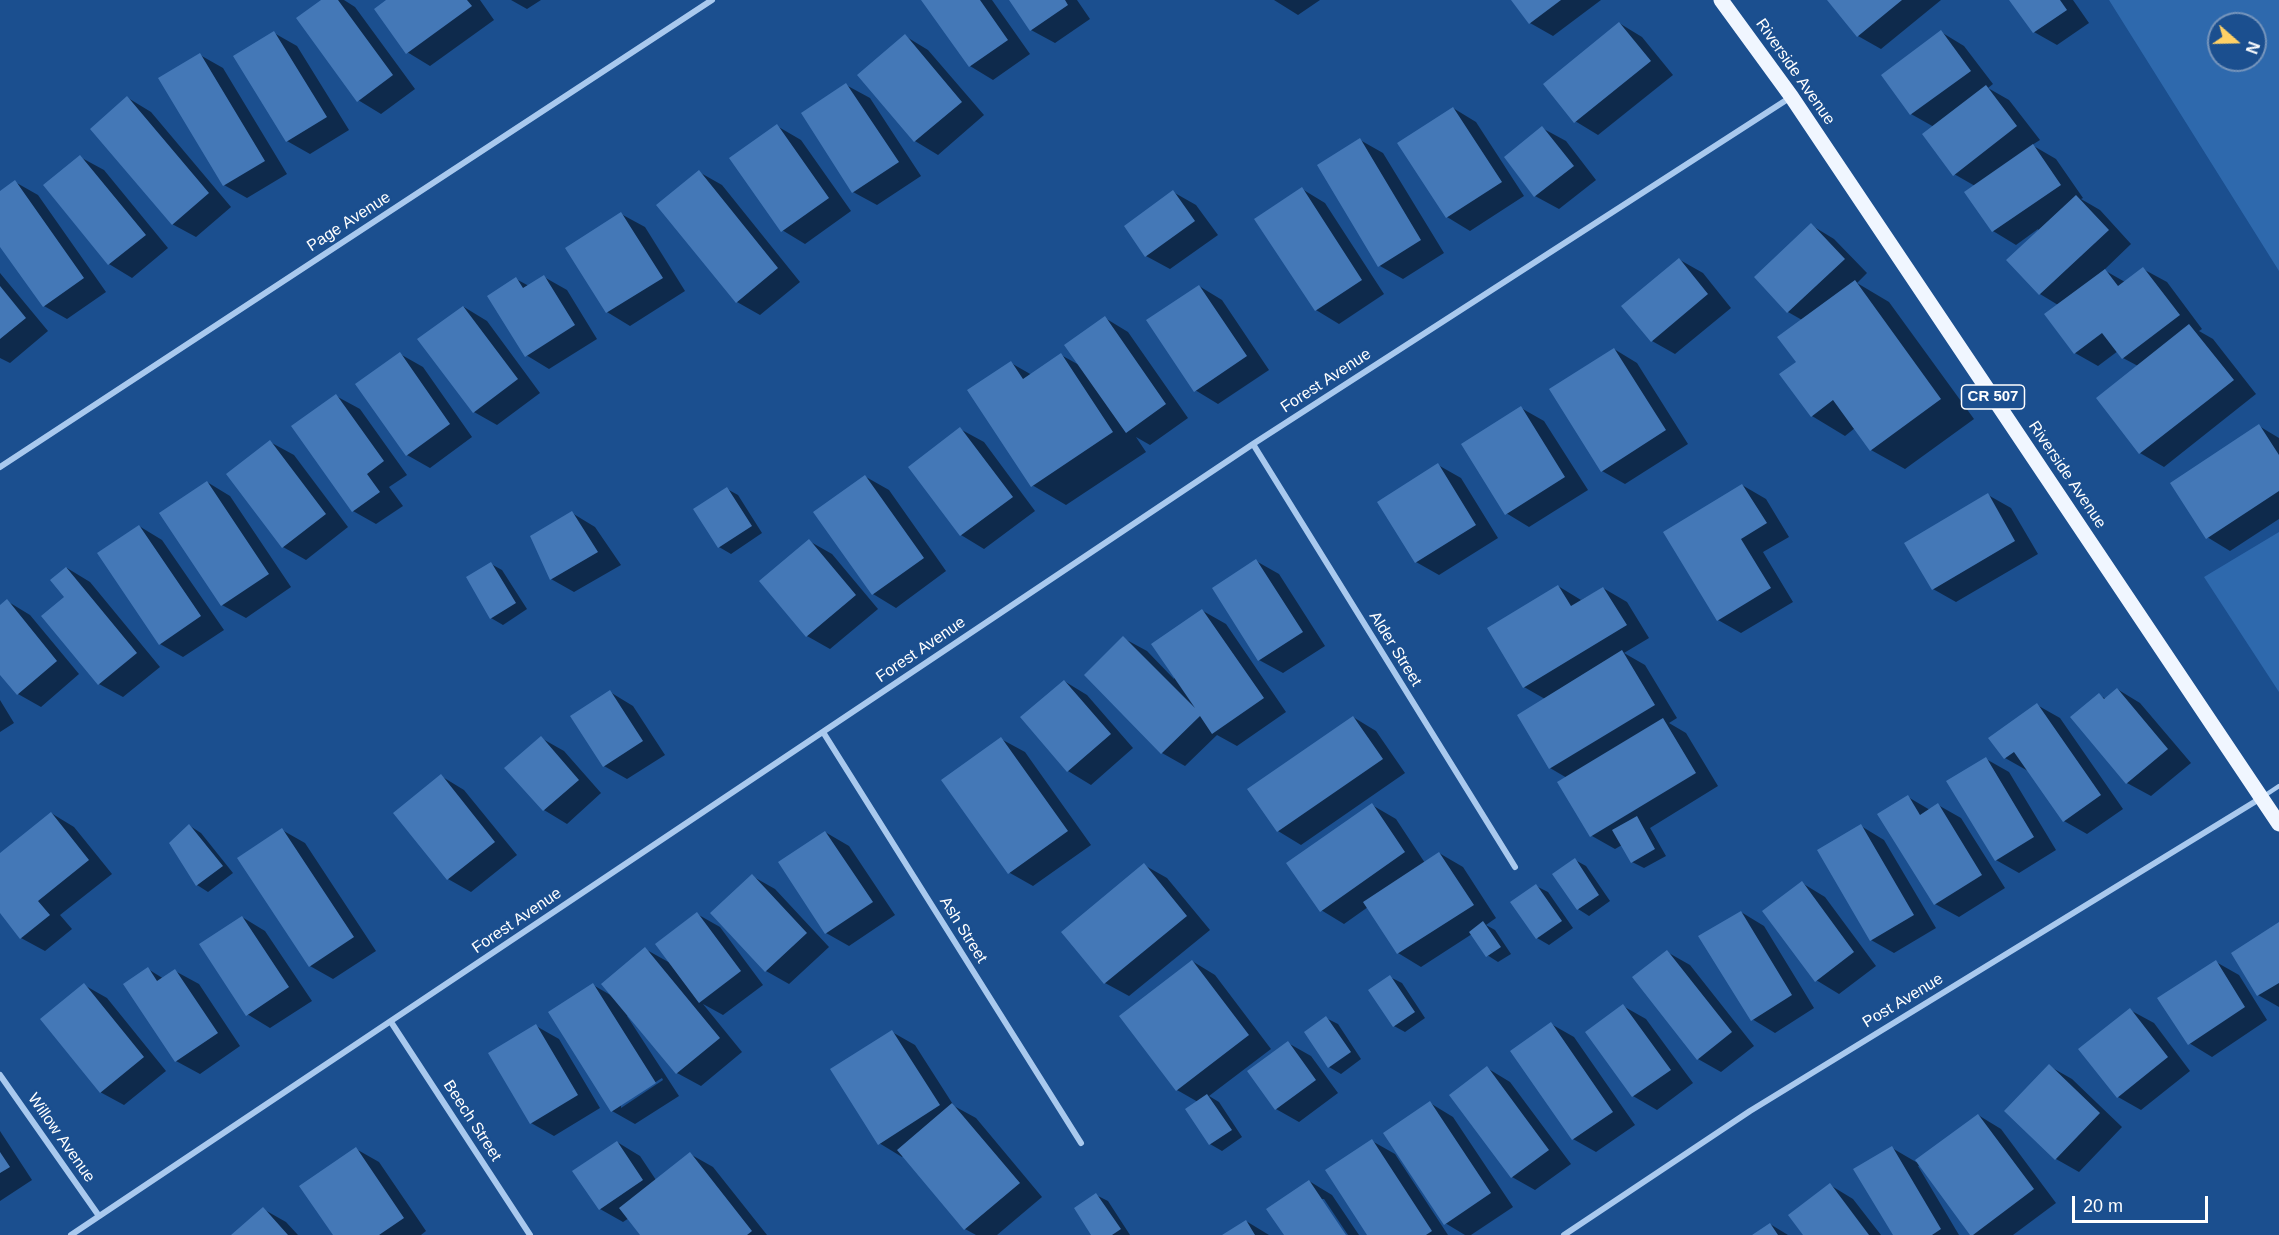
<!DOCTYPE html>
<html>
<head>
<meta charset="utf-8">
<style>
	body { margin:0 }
	#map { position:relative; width:2279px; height:1235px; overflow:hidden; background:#1b4f8f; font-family:Helvetica,sans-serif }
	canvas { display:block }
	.north { position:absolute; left:2207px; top:12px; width:60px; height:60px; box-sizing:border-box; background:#1b4f8f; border:2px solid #7695bc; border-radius:50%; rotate:110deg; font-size:16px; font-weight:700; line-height:24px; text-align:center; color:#fff }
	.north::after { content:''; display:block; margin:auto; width:21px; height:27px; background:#ffd166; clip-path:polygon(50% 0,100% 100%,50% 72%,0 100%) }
	.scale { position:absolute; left:2072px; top:1196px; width:136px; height:27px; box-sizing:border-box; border:3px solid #fff; border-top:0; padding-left:8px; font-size:18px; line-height:21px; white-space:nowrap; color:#fff; -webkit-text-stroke:4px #1b4f8f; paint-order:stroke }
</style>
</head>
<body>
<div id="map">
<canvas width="2279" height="1235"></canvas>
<div class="north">N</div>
<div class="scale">20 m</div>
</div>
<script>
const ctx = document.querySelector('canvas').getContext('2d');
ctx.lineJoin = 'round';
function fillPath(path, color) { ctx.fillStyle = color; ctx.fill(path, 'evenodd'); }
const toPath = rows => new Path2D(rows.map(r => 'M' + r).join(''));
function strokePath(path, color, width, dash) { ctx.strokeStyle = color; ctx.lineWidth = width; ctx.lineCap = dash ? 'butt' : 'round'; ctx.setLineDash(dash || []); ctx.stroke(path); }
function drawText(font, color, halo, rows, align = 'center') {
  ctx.font = font + ' Helvetica,sans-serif'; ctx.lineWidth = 4.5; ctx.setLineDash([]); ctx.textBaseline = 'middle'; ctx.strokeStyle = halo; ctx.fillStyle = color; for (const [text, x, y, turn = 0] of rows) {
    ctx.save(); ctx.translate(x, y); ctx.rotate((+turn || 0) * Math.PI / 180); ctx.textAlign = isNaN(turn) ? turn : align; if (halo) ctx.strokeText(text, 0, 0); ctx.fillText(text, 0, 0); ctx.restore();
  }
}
const green = toPath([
	[2109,0,2279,0,2279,271],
	[2219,24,2255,24,2255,60,2219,60],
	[2279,532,2279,692,2204,577]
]);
const shadow = toPath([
	[323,0,344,0,355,7,415,89,381,114,358,100],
	[389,0,480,0,494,20,430,66,407,52],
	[511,0,541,0,527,9],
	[923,0,992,0,1030,54,993,80,970,66],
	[1011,0,1077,0,1090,19,1055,43,1031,30],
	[1274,0,1320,0,1298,15],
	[1513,0,1601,0,1553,36,1530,23],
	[1829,0,1941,0,1881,49,1858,36],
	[2011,0,2073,0,2089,23,2057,45,2034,32],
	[1619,23,1642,37,1673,75,1598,135,1575,121],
	[1941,32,1964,46,1993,84,1988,88,2009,100,2040,140,2032,145,2056,159,2083,198,2081,199,2100,210,2131,244,2104,270,2125,282,2143,269,2167,282,2202,329,2199,331,2213,339,2256,394,2164,467,2140,453,2098,398,2138,366,2123,358,2118,351,2098,366,2075,353,2058,305,2040,294,2039,231,2038,229,2016,245,1993,231,1975,186,1954,174,1934,127,1911,114],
	[274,33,297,46,349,130,310,154,287,141],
	[905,36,928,50,984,115,938,155,915,141,859,75],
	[200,55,223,68,287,174,247,198,224,185],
	[846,85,870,98,921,176,877,205,853,192],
	[128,98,151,112,231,207,196,237,172,224],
	[1453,108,1476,122,1524,196,1470,231,1447,217,1399,143],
	[777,126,801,140,851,211,805,244,782,230],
	[1542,128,1566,141,1596,180,1559,209,1535,196],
	[1360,140,1383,153,1444,253,1403,279,1380,266],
	[80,157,104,170,168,248,132,278,109,264],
	[699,172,722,185,800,282,760,315,737,302],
	[15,182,38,195,106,292,67,319,44,306,0,244,0,192],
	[1302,189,1325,203,1384,294,1339,324,1316,310],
	[1173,192,1196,205,1218,235,1170,269,1146,256],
	[621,214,645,227,685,291,630,326,607,312],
	[1811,225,1834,239,1867,273,1857,283,1889,302,1974,419,1905,469,1871,450,1855,428,1845,436,1812,416,1798,362,1802,320,1788,312,1756,277],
	[1680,260,1703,273,1731,308,1675,354,1652,341],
	[0,273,48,331,10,363,0,358],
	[544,277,567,290,597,339,549,369,526,355,516,279,529,286],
	[1199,286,1222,300,1269,370,1218,404,1195,390],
	[464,307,487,321,540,393,497,425,474,412],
	[1105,318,1128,332,1188,418,1150,445,1136,437,1146,452,1066,505,1032,485,1011,363,1032,375,1061,355,1081,366],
	[1614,349,1637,363,1688,444,1625,484,1602,471],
	[400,354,423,367,472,437,430,468,407,455],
	[336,396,360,409,407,475,389,487,403,506,376,524,353,511],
	[1521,408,1544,421,1588,490,1529,527,1506,513],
	[2259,426,2279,438,2279,519,2230,551,2207,537],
	[960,429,984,442,1035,511,984,549,961,535],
	[270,442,294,455,348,527,306,560,283,547],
	[1438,465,1461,478,1498,538,1439,575,1416,562],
	[866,477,889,490,946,571,896,608,873,594],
	[207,482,230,496,291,587,246,618,222,605],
	[1742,485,1766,499,1789,537,1763,552,1793,602,1741,633,1718,620],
	[727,489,738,495,762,533,731,554,719,547],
	[1988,495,2011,508,2038,554,1956,602,1933,589],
	[572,513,595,527,621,565,574,592,551,579],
	[139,526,162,540,224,630,183,657,160,644],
	[809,541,832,554,878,609,830,649,807,636],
	[1256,561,1279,574,1325,646,1283,673,1259,660],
	[491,564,502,570,527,609,503,625,491,618],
	[67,568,90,582,160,667,123,697,99,684,66,597],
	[1558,586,1581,600,1603,588,1627,602,1649,638,1624,653,1645,665,1677,718,1669,723,1686,733,1718,786,1650,828,1666,856,1644,868,1632,862,1622,845,1615,849,1592,836,1567,778,1550,768,1545,699,1524,687],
	[7,601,30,615,79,674,41,707,18,694,0,672,0,607],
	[1203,611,1226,624,1286,712,1237,746,1217,735,1185,766,1162,753,1123,638,1147,651,1174,679],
	[1064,681,1087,695,1133,748,1091,785,1068,771,1022,717],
	[2117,689,2140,703,2191,763,2151,796,2127,783,2072,717,2099,695,2106,699],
	[610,692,633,706,665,755,627,779,604,766],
	[0,700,14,723,0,732],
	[2037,705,2060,718,2123,809,2087,834,2064,821,2028,771,2005,758],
	[1353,717,1376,731,1405,773,1301,845,1278,831,1249,789],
	[541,738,564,751,601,793,567,824,544,810],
	[1001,739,1025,752,1091,845,1033,886,1010,873],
	[1986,759,2009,772,2056,850,2019,873,1996,860],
	[441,776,464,790,517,855,471,892,448,879],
	[1908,797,1930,810,1938,805,1961,818,2005,888,1959,917,1935,904],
	[1372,805,1396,819,1425,863,1439,853,1463,867,1496,918,1486,925,1495,930,1511,954,1498,962,1487,955,1472,934,1421,967,1398,953,1368,907,1344,924,1321,910],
	[51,813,74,827,112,874,60,915,72,929,45,951,21,938,0,911,0,854],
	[190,826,201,833,233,873,208,892,197,885],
	[1861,826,1884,840,1936,928,1894,953,1871,940],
	[282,830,305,843,376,951,333,979,310,966],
	[825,832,849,846,895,915,849,946,826,933],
	[1575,860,1586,866,1610,901,1589,916,1578,909],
	[1144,865,1167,878,1210,930,1129,996,1105,983,1063,932],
	[752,876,775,889,829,947,789,984,766,971],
	[1802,883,1825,897,1876,966,1839,994,1816,980],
	[1536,886,1548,892,1573,928,1549,945,1537,938,1512,903],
	[1741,912,1764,926,1814,1008,1775,1033,1752,1019],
	[697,914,720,927,763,985,723,1015,703,1004,742,1052,701,1086,677,1073,629,1015,627,1016,679,1096,635,1124,612,1111,593,985,614,997,645,949,672,964],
	[662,1078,663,1080,621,1108,621,1104],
	[242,917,265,931,312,1001,270,1028,247,1014],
	[2279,924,2279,1007,2258,995],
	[1667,952,1690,965,1754,1046,1721,1072,1698,1059],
	[1192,961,1215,975,1271,1049,1209,1096,1219,1102,1242,1137,1222,1151,1210,1144,1187,1109,1198,1102,1177,1090],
	[2216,962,2239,975,2267,1020,2212,1057,2189,1043],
	[148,969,164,979,175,971,199,984,240,1046,200,1074,176,1061],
	[1390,977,1402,983,1425,1018,1405,1032,1394,1026],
	[84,985,107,998,166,1071,124,1105,100,1092],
	[1623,1006,1646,1019,1693,1083,1657,1110,1633,1096,1587,1032],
	[2130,1010,2154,1023,2190,1071,2141,1110,2118,1097],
	[1326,1018,1338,1024,1361,1059,1341,1074,1329,1067],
	[1551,1024,1574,1037,1635,1125,1596,1152,1573,1139],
	[536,1026,559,1039,600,1108,554,1136,531,1123],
	[892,1032,915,1045,954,1106,976,1118,1042,1197,997,1235,976,1235,965,1229,904,1156,902,1157,879,1143],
	[1288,1043,1311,1056,1338,1093,1299,1122,1276,1109],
	[2049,1066,2072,1079,2122,1127,2079,1172,2056,1159],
	[1487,1068,1510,1082,1571,1164,1535,1190,1512,1177],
	[1430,1103,1453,1117,1513,1207,1471,1235,1465,1235,1445,1223],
	[1978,1115,2001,1129,2056,1203,2013,1235,1971,1235,1920,1165,1918,1166,1959,1235,1894,1235,1892,1148,1916,1162],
	[0,1131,32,1180,0,1201],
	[1372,1141,1395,1154,1448,1235,1369,1235],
	[617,1142,640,1156,656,1180,690,1154,713,1167,767,1235,642,1235,629,1218,623,1222,600,1209],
	[356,1149,379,1162,426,1231,421,1235,335,1235],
	[1309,1181,1332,1195,1359,1235,1348,1235,1324,1199,1320,1199,1344,1235,1285,1235],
	[1830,1185,1853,1199,1881,1235,1805,1235],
	[1096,1195,1108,1201,1130,1235,1093,1235],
	[263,1209,286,1222,298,1235,234,1235],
	[1246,1221,1269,1235,1225,1235],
	[1770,1224,1788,1235,1755,1235]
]);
const building = toPath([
	[321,0,338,0,393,75,357,102,296,18],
	[386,0,467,0,472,6,406,54,374,9],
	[921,0,980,0,1008,40,969,67],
	[1009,0,1065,0,1068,5,1030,31],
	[1511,0,1561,0,1529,24],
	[1827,0,1902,0,1857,37],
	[2009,0,2060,0,2067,10,2033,33],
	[1619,22,1651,61,1574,123,1543,84],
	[1941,30,1971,71,1910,115,1881,75],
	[274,31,327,117,286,142,233,56],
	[905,34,962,102,914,142,857,75],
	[200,53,265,161,223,186,158,78],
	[846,83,899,162,852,193,801,113],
	[1986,85,2017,126,1953,176,1922,134],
	[127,96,209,193,172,225,90,129],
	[1453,107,1502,182,1446,218,1397,143],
	[777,124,829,198,781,232,729,158],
	[1542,126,1574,166,1534,197,1504,157],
	[1360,138,1421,240,1378,267,1317,165],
	[2033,144,2061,185,1992,232,1964,192],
	[80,155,146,235,108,265,43,185],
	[699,170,778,268,736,303,656,205],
	[15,180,84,278,43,307,0,247,0,191],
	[1302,187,1362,280,1315,311,1254,219],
	[1173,190,1195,221,1145,257,1124,226],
	[2076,195,2109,230,2039,295,2006,260],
	[621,212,663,278,606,313,565,248],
	[1811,223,1845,259,1787,313,1754,277],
	[1679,258,1708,294,1651,342,1621,306],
	[2143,267,2180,315,2122,359,2102,333,2074,354,2044,314,2105,269,2118,286],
	[544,275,575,325,525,357,487,296,516,277,523,288],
	[1855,280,1941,399,1870,451,1833,400,1811,417,1779,374,1796,362,1777,337],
	[1199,285,1247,356,1194,392,1146,320],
	[0,286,26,318,0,339],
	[463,306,518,379,473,413,417,339],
	[1105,316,1166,404,1126,433,1064,345],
	[2189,324,2234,380,2139,454,2096,398],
	[1614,348,1666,430,1601,472,1549,389],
	[400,352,450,424,406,456,355,384],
	[1061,353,1113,432,1031,487,967,390,1011,361,1023,379],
	[336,394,384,461,367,474,380,492,352,512,291,426],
	[1521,406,1565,477,1505,515,1461,444],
	[2259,424,2279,455,2279,491,2206,539,2170,483],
	[960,427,1013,497,960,536,908,467],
	[270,440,326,514,282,548,226,474],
	[1438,463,1476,525,1415,563,1377,502],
	[865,475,924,558,872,595,813,512],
	[207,481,269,574,221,606,159,513],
	[1742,484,1767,523,1741,539,1771,588,1717,621,1663,532],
	[727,487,752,526,718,548,693,509],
	[1988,493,2015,541,1932,590,1904,543],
	[572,511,598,552,550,580,530,536],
	[139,525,201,616,159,645,97,553],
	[809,539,856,595,806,637,759,581],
	[1256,559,1303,632,1258,661,1212,588],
	[491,562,516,603,490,619,466,577],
	[66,567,137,653,98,685,41,616,64,597,50,580],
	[1558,585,1571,606,1603,587,1627,625,1523,688,1487,628],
	[7,599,57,661,17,695,0,675,0,605],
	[1202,609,1264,698,1212,734,1200,716,1161,754,1084,675,1123,636,1195,708,1151,644],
	[1622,650,1655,705,1549,769,1517,715],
	[1064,680,1111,734,1067,772,1020,717],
	[2117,688,2168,749,2126,784,2070,717,2099,693,2104,699],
	[610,690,643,741,603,767,570,716],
	[2037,703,2101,795,2063,822,2014,752,2004,759,1988,738],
	[1353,716,1383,759,1277,832,1247,789],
	[1663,718,1696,773,1590,837,1557,782],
	[541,736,579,780,543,811,504,768],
	[1001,737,1068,831,1008,874,941,780],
	[1986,757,2034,837,1995,861,1946,781],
	[441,774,495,842,447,880,393,813],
	[1908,795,1920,815,1938,803,1982,875,1934,905,1877,814],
	[1372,803,1405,852,1320,912,1286,863],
	[51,812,89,860,38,901,50,915,20,939,0,913,0,853],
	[1637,816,1655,849,1631,863,1612,830],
	[189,824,223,866,196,886,169,843],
	[1861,824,1914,915,1870,941,1817,850],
	[282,828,354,937,309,967,237,858],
	[825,831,873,902,825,934,778,862],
	[1439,852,1474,905,1397,954,1363,902],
	[1575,858,1599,895,1577,910,1552,874],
	[1144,863,1187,916,1104,984,1061,932],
	[752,874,807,933,765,972,710,913],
	[1802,881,1854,952,1815,982,1762,911],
	[1536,884,1562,921,1536,939,1510,902],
	[1741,911,1792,995,1751,1021,1698,936],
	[697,912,741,971,699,1003,655,944],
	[242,916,289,987,246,1016,199,944],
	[1483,921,1501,947,1486,957,1469,932],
	[2279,922,2279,983,2257,996,2231,953],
	[645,947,720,1038,676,1074,601,984],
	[1667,950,1732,1032,1697,1060,1632,977],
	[1192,960,1249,1035,1176,1091,1119,1016],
	[2216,960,2245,1007,2188,1045,2157,998],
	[148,967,157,981,175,969,218,1033,175,1062,123,984],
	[1390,975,1415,1012,1393,1027,1368,990],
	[84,983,144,1057,100,1093,40,1019],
	[593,983,656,1083,611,1112,548,1012],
	[1623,1004,1671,1070,1632,1097,1585,1032],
	[2130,1008,2168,1057,2117,1098,2078,1049],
	[1326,1016,1351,1052,1328,1068,1304,1032],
	[1551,1022,1613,1112,1572,1140,1510,1051],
	[536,1024,578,1095,530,1124,488,1053],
	[892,1030,940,1105,878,1145,830,1069],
	[1288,1041,1316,1080,1275,1110,1247,1071],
	[2049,1064,2100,1113,2055,1160,2004,1111],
	[1487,1066,1549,1150,1511,1178,1449,1095],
	[1207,1094,1232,1130,1209,1145,1185,1109],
	[1430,1101,1491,1193,1444,1225,1383,1133],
	[952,1103,1020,1183,964,1230,897,1150],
	[1978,1114,2034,1189,1973,1235,1970,1235,1915,1160],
	[1372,1139,1432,1231,1426,1235,1367,1235,1325,1170],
	[617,1141,643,1180,599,1210,572,1171],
	[1892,1146,1941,1229,1932,1235,1893,1235,1853,1169],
	[356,1147,404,1218,379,1235,333,1235,299,1186],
	[0,1152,10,1167,0,1173],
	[690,1152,752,1231,747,1235,640,1235,619,1208],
	[1309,1180,1346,1235,1284,1235,1266,1209],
	[1830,1183,1869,1235,1803,1235,1788,1215],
	[1096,1193,1121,1229,1112,1235,1091,1235,1074,1208],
	[263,1207,288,1235,231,1235],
	[1246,1220,1255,1235,1222,1235],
	[1770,1223,1778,1235,1752,1235]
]);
const lane = toPath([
	[2264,796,2279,786]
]);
const street = toPath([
	[1253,444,1515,867],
	[0,467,712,0],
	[823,732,1081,1143],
	[391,1022,530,1235],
	[0,1075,99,1216],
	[71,1235,1253,444,1791,97],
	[1564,1235,1750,1111,2261,798]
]);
const primary = toPath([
	[1721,0,1791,96,2279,824]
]);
const shields = [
	[1993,397,63]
];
const shieldNames = [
	["CR 507",1993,397]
];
const streetNames = [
	["Riverside Avenue",1795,72,55],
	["Page Avenue",349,222,-33],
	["Forest Avenue",1326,381,-33],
	["Riverside Avenue",2067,475,56],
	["Alder Street",1395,649,58],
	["Forest Avenue",921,650,-34],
	["Forest Avenue",517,921,-34],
	["Ash Street",963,930,58],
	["Post Avenue",1903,1001,-31],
	["Beech Street",472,1121,57],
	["Willow Avenue",61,1138,55]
];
fillPath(green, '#2e69ad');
fillPath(shadow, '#0007');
fillPath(building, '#4478b7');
strokePath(lane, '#a9c9ee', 4.5);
strokePath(street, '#a9c9ee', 6);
strokePath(primary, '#f0f6ff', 15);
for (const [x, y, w] of shields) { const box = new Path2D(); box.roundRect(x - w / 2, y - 12, w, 24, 4.5); ctx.fillStyle = '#1b4f8f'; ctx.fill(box); strokePath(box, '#fff', 1.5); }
drawText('bold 15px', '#fff', null, shieldNames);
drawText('16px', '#fff', '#1b4f8f', streetNames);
</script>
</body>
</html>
